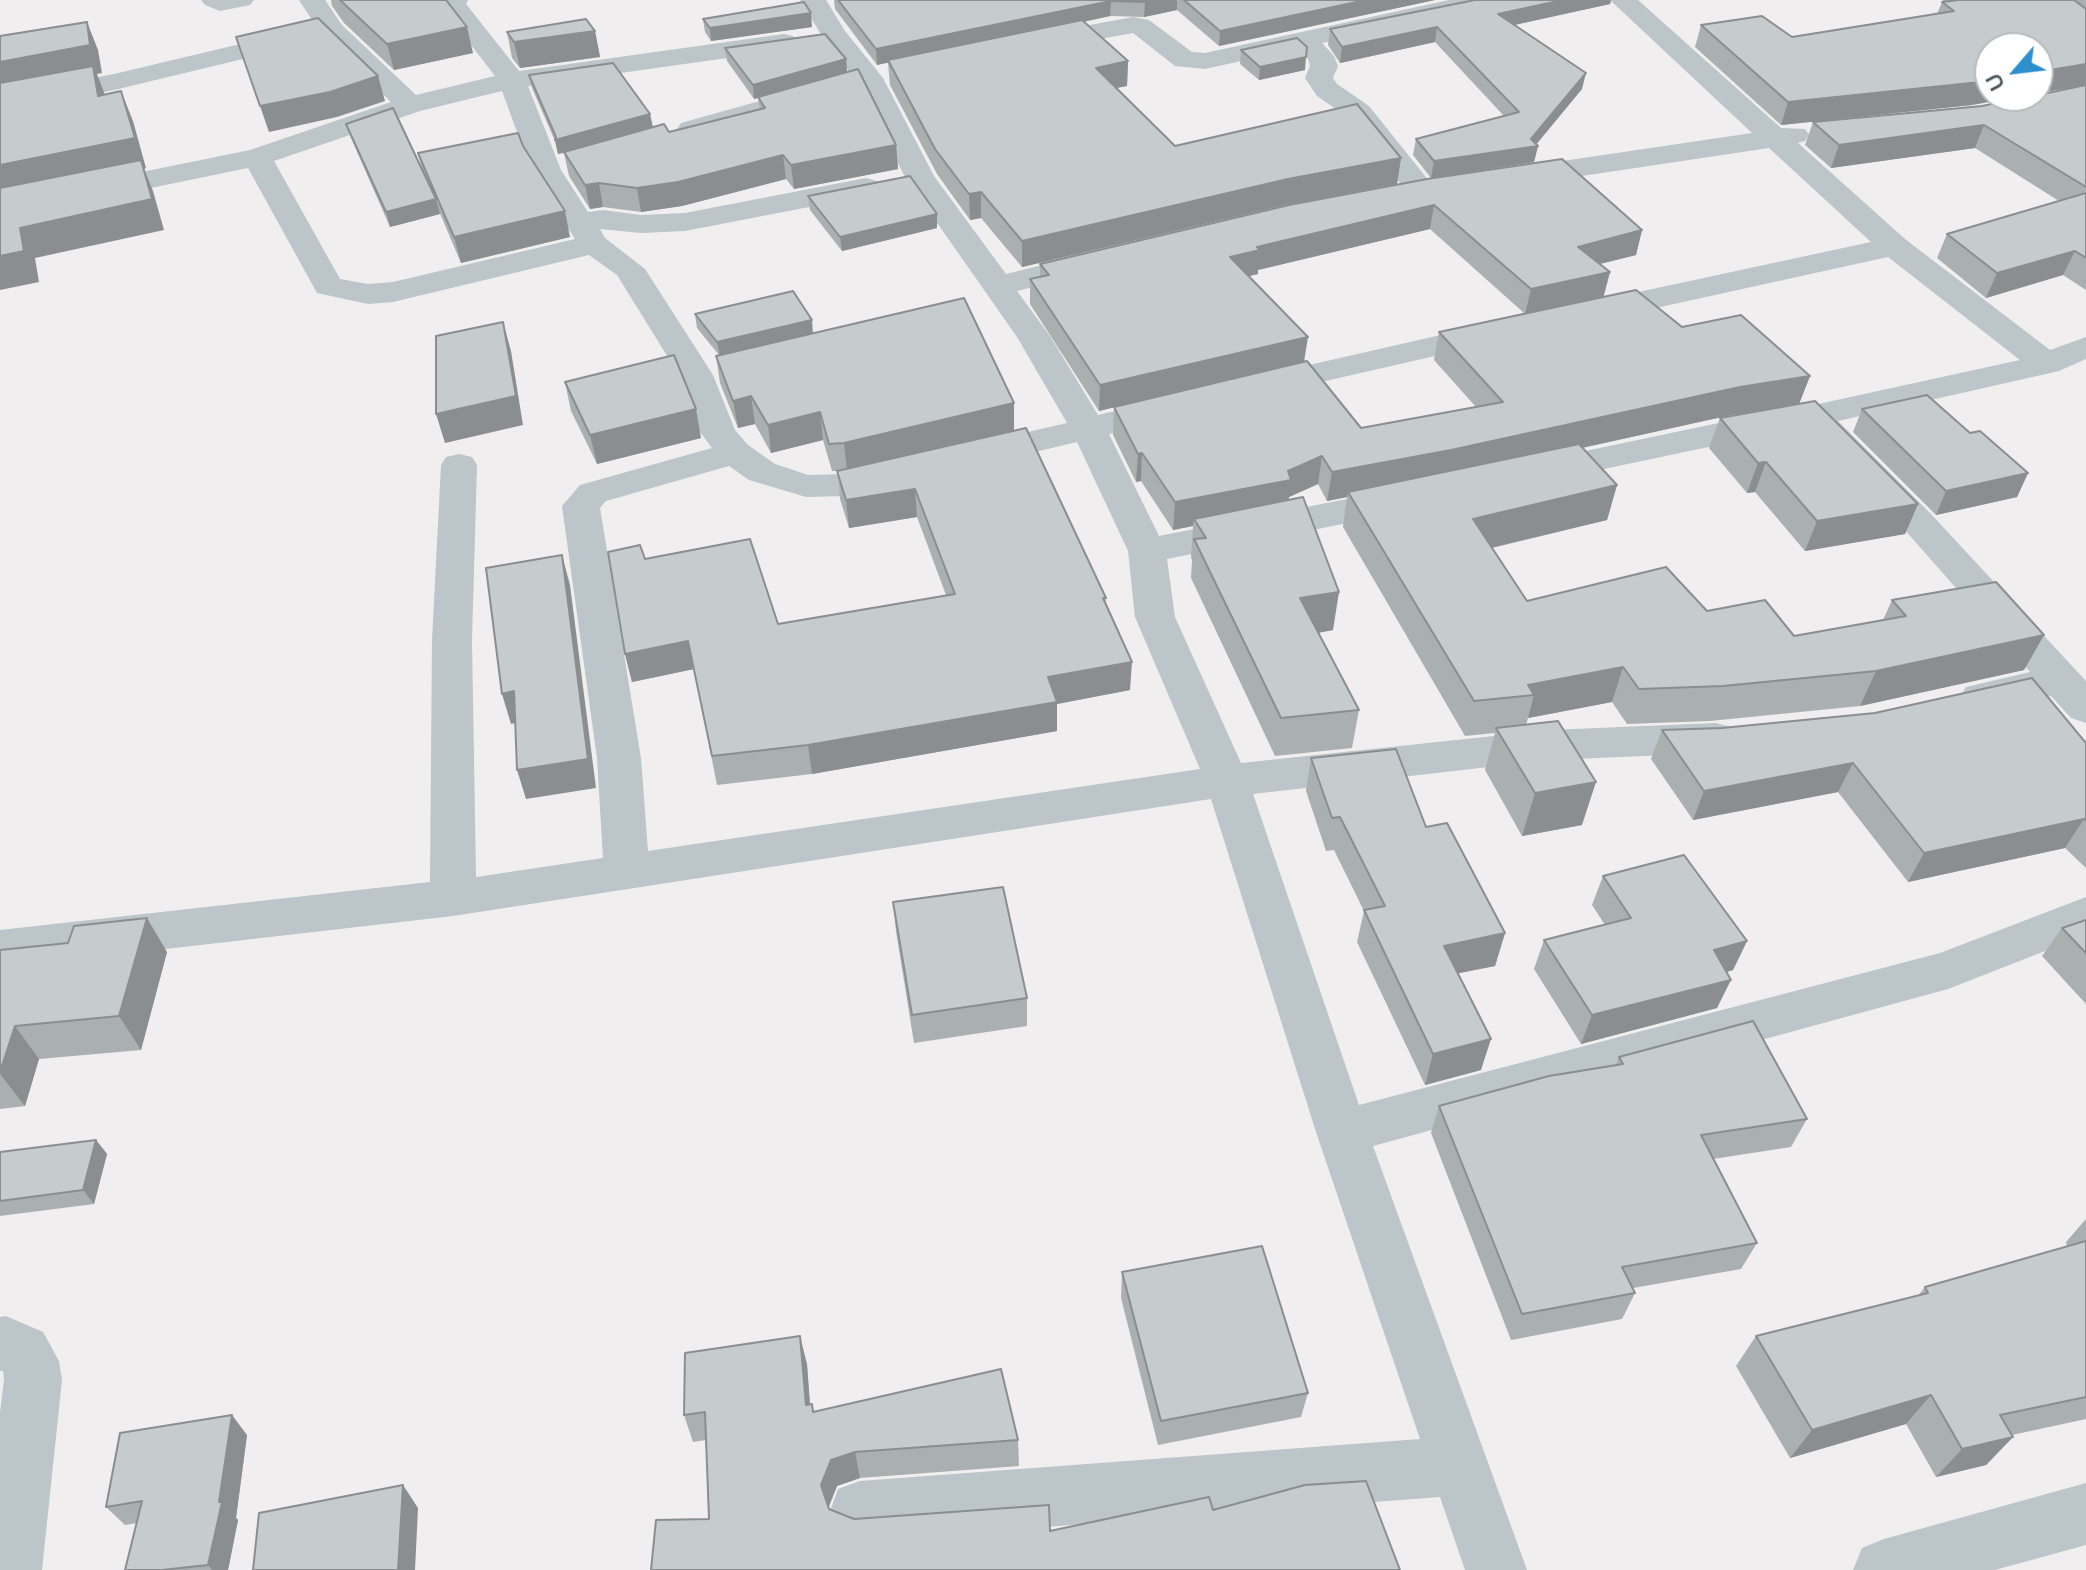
<!DOCTYPE html>
<html>
<head>
<meta charset="utf-8">
<style>
	body { margin:0 }
	#map { position:relative; width:2086px; height:1570px; overflow:hidden; background:#f1eeef; font-family:Mulish,sans-serif }
	canvas { display:block }
	.north { position:absolute; left:1974px; top:32px; width:80px; height:80px; box-sizing:border-box; background:#fff; border:2px solid #b6bbbd; border-radius:50%; rotate:242deg; font-size:22px; font-weight:700; line-height:32px; text-align:center; color:#49555a }
	.north::after { content:''; display:block; margin:auto; width:28px; height:36px; background:#2d8fcc; clip-path:polygon(50% 0,100% 100%,50% 72%,0 100%) }
</style>
</head>
<body>
<div id="map">
<canvas width="2086" height="1570"></canvas>
<div class="north">U</div>
</div>
<script>
const ctx = document.querySelector('canvas').getContext('2d');
ctx.lineJoin = 'round';
const toPath = rows => new Path2D(rows.map(r => 'M' + r).join(''));
function fillPath(path, color) { ctx.fillStyle = color; ctx.fill(path, 'evenodd'); }
function strokePath(path, color, width, dash) { ctx.strokeStyle = color; ctx.lineWidth = width; ctx.lineCap = dash ? 'butt' : 'round'; ctx.setLineDash(dash || []); ctx.stroke(path); }
const street = toPath([
	[201,0,254,0,250,5,220,11,205,5,201,0],
	[299,0,325,0,342,25,416,95,495,76,444,10,440,5,442,0,468,0,466,4,519,71,784,34,793,36,797,42,793,48,784,50,528,86,561,170,588,212,603,210,641,215,685,213,866,178,877,181,881,187,877,193,866,196,685,231,641,233,600,229,605,238,645,269,713,375,735,430,748,445,775,464,808,475,847,474,897,462,910,465,915,473,910,481,847,496,806,497,749,480,729,466,606,501,600,508,641,758,648,851,1200,769,1135,617,1128,551,1077,442,976,466,963,463,958,455,963,447,1067,423,1017,337,905,177,856,80,825,41,800,0,826,0,845,31,883,78,934,176,1006,274,1099,251,1110,254,1115,261,1110,268,1017,291,1050,336,1098,415,1170,398,1182,402,1188,409,1182,416,1109,434,1159,536,1403,488,1416,492,1422,500,1416,508,1403,512,1167,559,1175,617,1241,763,1550,730,1716,723,1731,727,1737,738,1731,749,1716,753,1550,760,1253,794,1359,1105,1940,953,2086,897,2086,935,1948,989,1373,1146,1527,1570,1465,1570,1440,1497,860,1541,838,1533,830,1511,838,1489,860,1481,1420,1439,1316,1132,1211,799,453,916,0,968,0,930,430,882,432,640,441,465,446,457,459,454,472,457,477,465,472,640,476,877,603,858,597,758,562,506,580,485,712,448,700,432,679,375,617,275,589,255,393,302,368,304,317,293,248,168,0,219,0,201,250,150,391,102,326,39,114,90,0,113,0,97,114,74,316,26,299,0],
	[502,91,531,170,575,239,393,282,368,284,340,279,274,161,420,111,502,91],
	[1449,0,1506,0,1502,5,1493,8,1322,43,1334,56,1338,66,1333,78,1337,84,1369,106,1437,191,1433,197,1422,200,1411,197,1349,118,1317,96,1305,78,1310,66,1308,59,1296,49,1205,69,1175,66,1133,33,1036,51,1027,49,1023,43,1027,37,1036,35,1133,17,1149,20,1192,52,1205,53,1449,0],
	[1610,0,1638,0,1781,128,1805,129,1809,135,1805,141,1798,143,1905,239,2050,350,2086,337,2086,359,2059,371,1838,421,1930,513,2086,681,2086,723,2071,718,2051,696,1981,712,1966,707,1960,697,1966,687,2030,672,1904,529,1795,416,1800,408,2020,360,1888,257,1592,322,1580,319,1576,312,1580,305,1592,302,1871,242,1769,148,1515,186,1504,183,1500,177,1504,171,1515,168,1752,133,1610,0],
	[817,85,827,87,831,93,827,99,691,138,681,135,677,129,681,123,817,85],
	[1493,323,1505,326,1510,333,1505,340,1260,396,1248,393,1243,386,1248,379,1493,323],
	[1771,412,1784,415,1789,423,1784,431,1533,484,1520,481,1515,473,1520,465,1533,462,1771,412],
	[6,1316,43,1332,59,1361,62,1380,42,1570,0,1570,0,1412,4,1380,3,1371,0,1371,0,1317,6,1316],
	[2086,1483,2086,1545,1995,1570,1853,1570,1862,1548,1884,1539,2086,1483]
]);
const wall = toPath([
	[331,0,446,0,473,53,394,70,344,23,332,6],
	[834,0,1435,0,1219,46,1177,10,1144,17,1110,16,1084,22,1128,61,1127,86,1116,88,1175,146,1401,158,1397,184,1285,205,1022,267,981,218,970,220,937,174,890,85,888,62,877,65,835,9],
	[1475,0,1611,0,1610,4,1515,25,1582,89,1536,144,1538,146,1534,162,1431,178,1413,155,1416,139,1504,116,1435,42,1340,63,1328,45,1330,29],
	[1942,0,2086,0,2086,85,2038,93,2038,48,1972,105,1781,125,1695,47,1701,25,1792,37,1937,14,1942,2,1945,2],
	[703,19,812,27,711,41,705,32],
	[595,31,600,57,520,68,512,58,507,32],
	[725,48,846,59,847,72,896,145,898,169,794,189,786,179,682,206,641,212,603,207,590,209,569,176,564,153,558,154,555,141,532,88,529,75,653,127,669,132,760,110,758,98,754,99,727,61],
	[1241,50,1305,70,1259,80,1240,64],
	[2086,85,2086,290,2063,275,1986,298,1937,258,1947,234,2059,201,1975,148,1831,168,1805,145,1813,122,1982,106],
	[346,124,423,173,418,153,523,146,570,237,461,263,439,211,440,214,390,227,351,138],
	[1427,179,1642,230,1636,255,1599,264,1610,272,1604,296,1810,376,1799,404,1918,504,1905,534,1805,551,1755,492,1747,493,1709,448,1720,418,1788,406,1731,415,1582,448,1617,485,1607,520,1492,548,1527,601,1707,611,1794,636,1883,620,1892,600,2044,635,2024,670,1860,706,1710,721,1627,724,1612,702,1528,718,1526,725,1582,825,1522,836,1485,770,1495,733,1465,736,1343,527,1347,497,1327,501,1318,484,1289,497,1289,500,1333,630,1318,633,1359,710,1352,748,1275,756,1191,578,1192,560,1191,557,1193,526,1173,530,1141,481,1136,482,1113,435,1114,407,1099,411,1030,304,1030,279,1040,277,1040,264],
	[1430,229,1524,313,1439,332,1434,360,1476,407,1361,428,1305,361,1249,276,1258,274,1258,270],
	[808,196,937,214,937,228,842,251,810,210],
	[695,314,813,333,1014,431,1106,598,1105,604,1130,690,1057,704,1057,731,812,774,717,785,694,669,632,682,625,654,645,559,778,624,946,595,917,517,849,528,840,499,838,471,832,471,823,440,771,453,755,424,738,428,720,383,716,356,719,355,697,328],
	[565,382,701,438,597,464,571,411],
	[1862,409,1970,433,2028,473,2017,497,1936,515,1853,432],
	[1662,730,2086,743,2086,868,2065,848,1908,882,1838,792,1693,820,1651,759],
	[1311,758,1426,827,1505,933,1495,966,1458,973,1481,1070,1425,1085,1357,942,1364,911,1334,850,1326,851,1306,791],
	[1603,876,1747,941,1733,970,1727,972,1717,1008,1581,1044,1534,969,1544,940,1605,925,1592,905],
	[893,902,1027,998,1027,1026,914,1043,896,931],
	[2086,920,2086,1004,2042,956,2062,928],
	[0,950,167,952,141,1050,39,1059,25,1106,0,1109],
	[1619,1057,1807,1119,1791,1147,1713,1159,1757,1243,1741,1269,1633,1288,1635,1293,1622,1319,1511,1340,1431,1133,1439,1106,1616,1065],
	[96,1140,107,1154,94,1204,0,1216,0,1152],
	[2086,1219,2086,1419,2012,1435,2013,1437,1986,1465,1936,1477,1906,1424,1790,1458,1736,1366,1756,1336,1918,1296,1925,1287,2067,1246,2066,1242],
	[1122,1272,1308,1393,1301,1417,1158,1445,1121,1298],
	[807,1364,810,1405,814,1412,1018,1440,1019,1466,860,1478,837,1486,829,1507,829,1509,854,1519,1050,1531,1213,1510,1400,1570,709,1519,706,1440,693,1442,684,1415],
	[247,1435,236,1518,238,1520,228,1570,125,1570,137,1523,125,1525,106,1507]
]);
const shadedWall = toPath([
	[1153,0,1177,0,1177,10,1144,17,1145,2],
	[1366,0,1435,0,1219,46,1220,31],
	[1563,0,1611,0,1610,4,1495,29,1498,14],
	[1111,1,1110,16,877,65,876,49],
	[811,13,812,27,711,41,710,28],
	[87,22,98,50,102,73,97,74,105,95,109,125,0,94,0,62],
	[467,27,473,53,394,70,387,44],
	[1437,27,1435,42,1340,63,1342,47],
	[595,31,600,57,520,68,514,42],
	[1306,57,1305,70,1259,80,1260,67],
	[846,59,847,72,754,99,753,85],
	[1128,61,1127,86,1095,92,1096,68],
	[2086,64,2086,85,2038,93,2038,72],
	[1586,73,1582,89,1535,146,1538,146,1534,162,1431,178,1434,161,1531,139],
	[378,76,385,101,337,117,269,132,260,106],
	[1990,81,1990,96,2023,96,1972,105,1781,125,1788,102],
	[121,91,133,121,146,168,144,169,153,191,164,230,35,258,39,282,0,290,0,165],
	[650,114,653,127,558,154,555,140],
	[1984,125,1975,148,1831,168,1839,145],
	[896,145,898,169,794,189,791,165],
	[783,155,786,179,682,206,641,212,637,188],
	[1401,158,1397,184,1285,205,1022,267,1022,241,1288,179],
	[599,183,603,207,590,209,585,185],
	[981,192,981,218,970,220,969,194],
	[436,199,440,214,390,227,386,212],
	[1434,205,1430,229,1258,270,1258,274,1228,281,1230,257,1257,247],
	[565,211,570,237,461,263,454,237],
	[937,214,937,228,842,251,840,237],
	[1642,230,1636,255,1572,271,1578,247],
	[2075,251,2063,275,1986,298,1997,273],
	[1610,272,1603,297,1525,314,1531,289],
	[812,320,813,335,720,356,717,342],
	[503,322,511,351,523,425,445,443,436,414],
	[1308,337,1304,362,1099,411,1100,385],
	[1810,376,1799,404,1731,415,1445,478,1348,492,1347,497,1327,501,1332,472,1740,387],
	[751,396,755,424,738,428,733,401],
	[1014,403,1014,431,847,471,844,443],
	[696,409,701,438,597,464,590,435],
	[820,412,823,440,771,453,768,425],
	[1142,453,1141,481,1136,482,1138,454],
	[1322,456,1318,484,1289,497,1288,508,1194,519,1193,526,1173,530,1175,502,1288,471],
	[1766,462,1755,492,1747,493,1758,463],
	[2028,473,2017,497,1936,515,1946,491],
	[1617,485,1607,520,1465,554,1473,519],
	[915,489,917,517,849,528,846,500],
	[1918,504,1905,534,1805,551,1817,521],
	[562,555,570,585,596,788,526,799,517,770],
	[1339,592,1333,630,1294,637,1300,598],
	[2044,635,2024,670,1860,706,1876,671],
	[688,641,694,669,632,682,625,654],
	[1132,662,1130,690,1057,704,1057,731,812,774,808,745,1048,677],
	[1623,667,1612,702,1528,718,1534,695,1528,685],
	[514,691,523,721,511,724,502,694],
	[1853,763,1838,792,1693,820,1704,791],
	[1596,782,1582,825,1522,836,1535,793],
	[2084,819,2065,848,1908,882,1924,853],
	[147,918,167,952,141,1050,119,1016],
	[1505,933,1495,966,1435,978,1444,946],
	[1747,941,1733,970,1701,978,1714,950],
	[1731,980,1717,1008,1581,1044,1592,1015],
	[15,1026,39,1059,25,1106,0,1074],
	[1491,1039,1481,1070,1425,1085,1433,1054],
	[96,1140,107,1154,94,1204,83,1190],
	[800,1336,807,1364,812,1432,806,1405],
	[1931,1395,1906,1424,1790,1458,1812,1430],
	[232,1415,247,1435,236,1518,238,1520,228,1570,212,1570,208,1565,219,1502],
	[2013,1437,1986,1465,1936,1477,1962,1449],
	[855,1452,860,1478,837,1486,827,1510,821,1485,831,1460],
	[403,1485,418,1508,415,1570,398,1570]
]);
const building = toPath([
	[340,0,446,0,467,27,387,44,340,0],
	[838,0,1153,0,1145,2,1111,1,876,49,838,0],
	[1184,0,1366,0,1220,31,1184,0],
	[1475,0,1563,0,1498,14,1586,73,1531,139,1538,146,1434,161,1416,139,1519,112,1437,27,1342,47,1330,29,1475,0],
	[1959,0,2074,0,2086,9,2086,64,2038,72,2038,48,1990,48,1990,81,1788,102,1701,25,1762,16,1792,37,1954,11,1942,2,1959,0],
	[804,2,811,13,710,28,703,19,804,2],
	[318,18,378,76,330,92,260,106,236,37,318,18],
	[586,19,595,31,514,42,507,32,586,19],
	[1082,20,1128,61,1096,68,1175,146,1357,104,1401,158,1288,179,1022,241,981,192,969,194,935,149,888,60,1082,20],
	[87,22,90,45,0,62,0,36,87,22],
	[825,34,846,59,753,85,725,48,825,34],
	[1297,38,1307,47,1306,57,1260,67,1241,50,1297,38],
	[613,63,650,114,555,140,556,137,529,75,613,63],
	[93,66,98,96,121,91,135,138,0,165,0,83,93,66],
	[858,69,896,145,791,165,783,155,678,182,637,188,599,183,585,185,564,152,664,124,669,132,765,108,758,97,858,69],
	[2086,85,2086,187,1984,125,1839,145,1813,122,1982,106,2032,96,2038,96,2038,95,2086,85],
	[393,108,436,199,386,212,346,124,393,108],
	[518,133,523,146,565,211,454,237,418,153,518,133],
	[1562,159,1642,230,1578,247,1610,272,1531,289,1434,205,1257,247,1260,250,1230,257,1308,337,1100,385,1030,279,1049,275,1040,264,1289,205,1427,179,1562,159],
	[141,160,152,199,20,228,24,251,0,256,0,188,141,160],
	[910,176,937,214,840,237,808,196,910,176],
	[2086,193,2086,258,2075,251,1997,273,1947,234,2086,193],
	[1636,290,1682,327,1741,315,1810,376,1740,387,1451,450,1332,472,1322,456,1288,471,1291,480,1175,502,1142,453,1138,454,1114,407,1307,361,1361,428,1503,402,1439,332,1636,290],
	[793,291,812,320,717,342,695,314,793,291],
	[964,298,1014,403,844,443,829,444,820,412,768,425,751,396,733,401,716,356,964,298],
	[503,322,516,396,436,414,436,336,503,322],
	[674,355,696,409,590,435,565,382,674,355],
	[1927,395,1970,433,1980,431,2028,473,1946,491,1862,409,1927,395],
	[1815,401,1918,504,1817,521,1766,462,1758,463,1720,418,1815,401],
	[1026,428,1106,598,1103,598,1132,662,1048,677,1057,702,808,745,712,756,688,641,625,654,608,552,640,545,645,559,750,539,778,624,955,594,915,489,846,500,837,471,1026,428],
	[1579,444,1617,485,1473,519,1527,601,1666,567,1707,611,1765,600,1794,636,1906,616,1892,600,1996,582,2044,635,1876,671,1723,686,1639,689,1623,667,1528,685,1534,695,1474,701,1348,492,1579,444],
	[1303,497,1339,592,1300,598,1359,710,1281,718,1194,539,1206,538,1194,519,1303,497],
	[562,555,588,759,517,770,514,691,502,694,486,568,562,555],
	[2032,678,2086,743,2086,821,2084,819,1924,853,1853,763,1704,791,1662,730,1722,728,1875,713,2032,678],
	[1558,721,1596,782,1535,793,1496,728,1558,721],
	[1396,749,1426,827,1447,823,1505,933,1444,946,1491,1039,1433,1054,1364,910,1385,906,1340,817,1332,818,1311,758,1396,749],
	[1684,855,1747,941,1714,950,1731,980,1592,1015,1544,940,1631,918,1603,876,1684,855],
	[1003,887,1027,998,912,1015,893,902,1003,887],
	[147,918,119,1016,15,1026,0,1072,0,950,68,943,74,926,147,918],
	[2086,920,2086,953,2062,928,2086,920],
	[1753,1021,1807,1119,1701,1135,1757,1243,1622,1267,1635,1293,1522,1314,1439,1106,1549,1076,1623,1064,1619,1057,1753,1021],
	[96,1140,83,1190,0,1201,0,1152,96,1140],
	[2086,1241,2086,1397,2000,1415,2013,1437,1962,1449,1931,1395,1812,1430,1756,1336,1928,1293,1925,1287,2086,1241],
	[1262,1246,1308,1393,1161,1421,1122,1272,1262,1246],
	[800,1336,806,1405,812,1404,813,1412,1001,1369,1018,1440,855,1452,831,1460,821,1485,829,1509,854,1519,1049,1505,1050,1531,1209,1497,1213,1510,1305,1485,1366,1481,1400,1570,651,1570,656,1520,709,1519,705,1412,684,1415,685,1353,800,1336],
	[232,1415,219,1502,222,1502,208,1565,162,1570,125,1570,142,1501,106,1507,120,1433,232,1415],
	[403,1485,398,1570,253,1570,259,1513,403,1485]
]);
fillPath(street, '#bbc5ca');
fillPath(wall, '#aaafb0');
fillPath(shadedWall, '#8b8e90');
fillPath(building, '#c6cbcd');
strokePath(building, '#8b8e90', 2);
</script>
</body>
</html>
